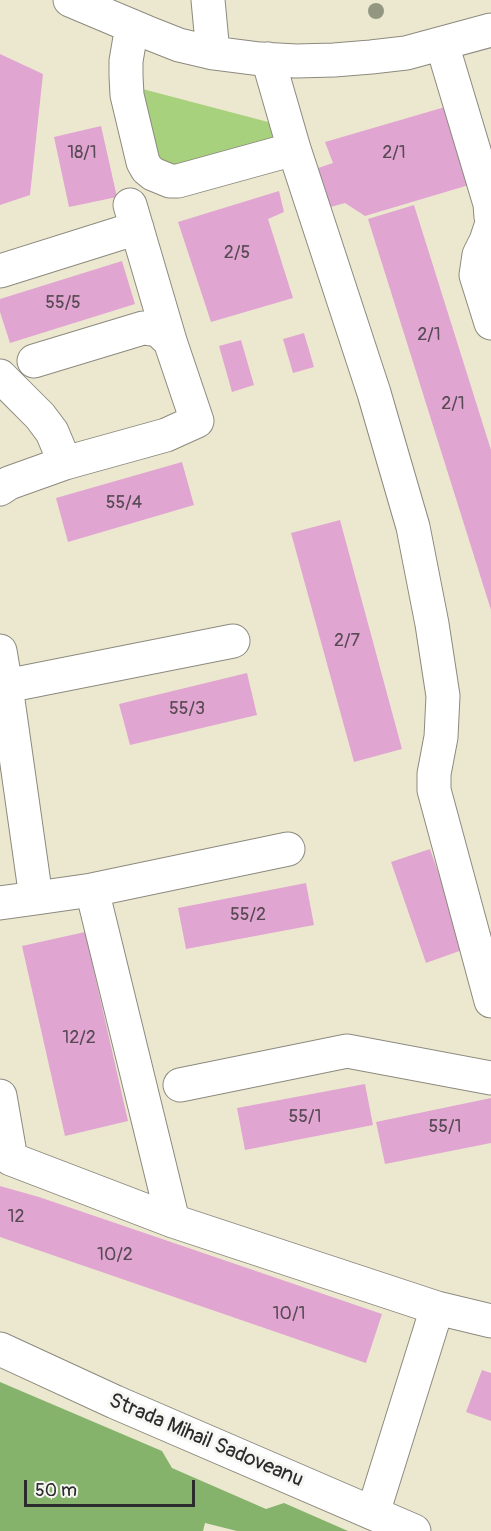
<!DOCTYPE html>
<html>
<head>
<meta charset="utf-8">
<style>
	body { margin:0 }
	#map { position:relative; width:491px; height:1531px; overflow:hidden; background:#ece8d0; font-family:Pangolin,sans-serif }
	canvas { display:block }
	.scale { position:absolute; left:24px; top:1480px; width:171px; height:27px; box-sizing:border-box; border:3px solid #2b2b2b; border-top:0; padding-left:8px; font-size:18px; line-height:21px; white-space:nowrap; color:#2b2b2b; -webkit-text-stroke:4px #f6f6f2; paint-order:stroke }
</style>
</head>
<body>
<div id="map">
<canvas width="491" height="1531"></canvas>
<div class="scale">50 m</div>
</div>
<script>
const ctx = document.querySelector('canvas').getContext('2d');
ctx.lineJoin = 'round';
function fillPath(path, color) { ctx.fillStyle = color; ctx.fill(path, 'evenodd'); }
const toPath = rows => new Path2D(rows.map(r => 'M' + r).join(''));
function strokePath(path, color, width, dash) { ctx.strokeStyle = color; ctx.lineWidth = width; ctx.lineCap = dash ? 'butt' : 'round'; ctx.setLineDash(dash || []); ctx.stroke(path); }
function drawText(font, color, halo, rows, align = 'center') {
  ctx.font = font + ' Pangolin,sans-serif'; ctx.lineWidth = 6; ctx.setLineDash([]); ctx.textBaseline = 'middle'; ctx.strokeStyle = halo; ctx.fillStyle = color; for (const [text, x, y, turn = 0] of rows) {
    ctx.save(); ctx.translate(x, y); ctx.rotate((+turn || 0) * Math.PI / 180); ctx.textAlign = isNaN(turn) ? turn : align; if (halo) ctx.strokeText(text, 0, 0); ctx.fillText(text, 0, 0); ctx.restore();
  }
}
const green = toPath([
	[135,87,272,123,276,139,174,171,159,166]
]);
const forest = toPath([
	[0,1382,162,1451,172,1468,266,1509,284,1503,348,1531,237,1531,205,1523,203,1531,0,1531]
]);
const building = toPath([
	[0,54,43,74,30,195,0,205],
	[445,107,469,185,365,216,345,203,327,208,315,169,333,163,325,142],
	[101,126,117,197,69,207,54,137],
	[279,191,284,212,268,219,293,298,211,322,178,222],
	[414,205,491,450,491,610,368,219],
	[122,261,135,304,10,343,0,312,0,299],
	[304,333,314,367,293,373,283,339],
	[241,340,254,385,232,392,219,346],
	[182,462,194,505,68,542,56,498],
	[340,520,402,749,354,762,291,533],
	[247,673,257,715,130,745,119,704],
	[430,849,465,949,426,963,391,862],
	[306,883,314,925,186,949,178,908],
	[85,932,128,1121,65,1136,22,946],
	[365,1084,373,1125,245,1150,237,1108],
	[491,1098,491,1143,385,1164,376,1122],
	[0,1186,39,1197,382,1314,366,1363,0,1237],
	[482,1370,491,1373,491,1421,466,1412]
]);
const minor = toPath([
	[70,0,146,32,179,45,213,53,260,59,296,61,334,60,371,57,406,53,491,30],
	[208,0,213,53],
	[132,26,126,61,126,76,127,95,143,162,147,169,153,174,170,181,178,181,294,149],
	[442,44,490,204,491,217],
	[268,59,294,149,374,393,413,527,432,624,443,696,441,737,434,774,434,790,491,1001],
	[130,205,170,341],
	[491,226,486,241,479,255,476,275,491,323],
	[0,271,137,228],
	[0,376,40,416,52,432,65,463],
	[0,489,9,483,65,463,166,435,197,421,170,341,158,330,143,328,34,361],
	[0,651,6,686],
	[92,890,173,1221],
	[36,898,92,890,288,849],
	[0,903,36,898,6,686,233,641],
	[180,1085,347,1051,491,1078],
	[0,1096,11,1159,173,1221,437,1308],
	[373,1513,437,1308,491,1321]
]);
const major = toPath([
	[0,1349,115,1402,414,1531]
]);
const trees = [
	[376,11]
];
const numberNames = [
	["18/1",82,153],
	["2/1",394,153],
	["2/5",237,253],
	["55/5",63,303],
	["2/1",429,335],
	["2/1",453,404],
	["55/4",124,503],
	["2/7",347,641],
	["55/3",187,709],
	["55/2",248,915],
	["12/2",79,1038],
	["55/1",305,1117],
	["55/1",445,1127],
	["12",16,1217],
	["10/2",115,1255],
	["10/1",289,1314]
];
const streetNames = [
	["Strada Mihail Sadoveanu",206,1441,23]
];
fillPath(green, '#a7d17d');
fillPath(forest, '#85b36c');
fillPath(building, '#e1a5d1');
strokePath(minor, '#8c8a7e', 35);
strokePath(major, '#8c8a7e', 35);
strokePath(minor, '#fff', 33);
strokePath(major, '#fff', 33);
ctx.fillStyle = '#939781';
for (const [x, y] of trees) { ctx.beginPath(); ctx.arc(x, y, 8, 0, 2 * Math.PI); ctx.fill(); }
drawText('18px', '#584a54', null, numberNames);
drawText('21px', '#2b2b2b', '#f6f6f2', streetNames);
</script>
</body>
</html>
